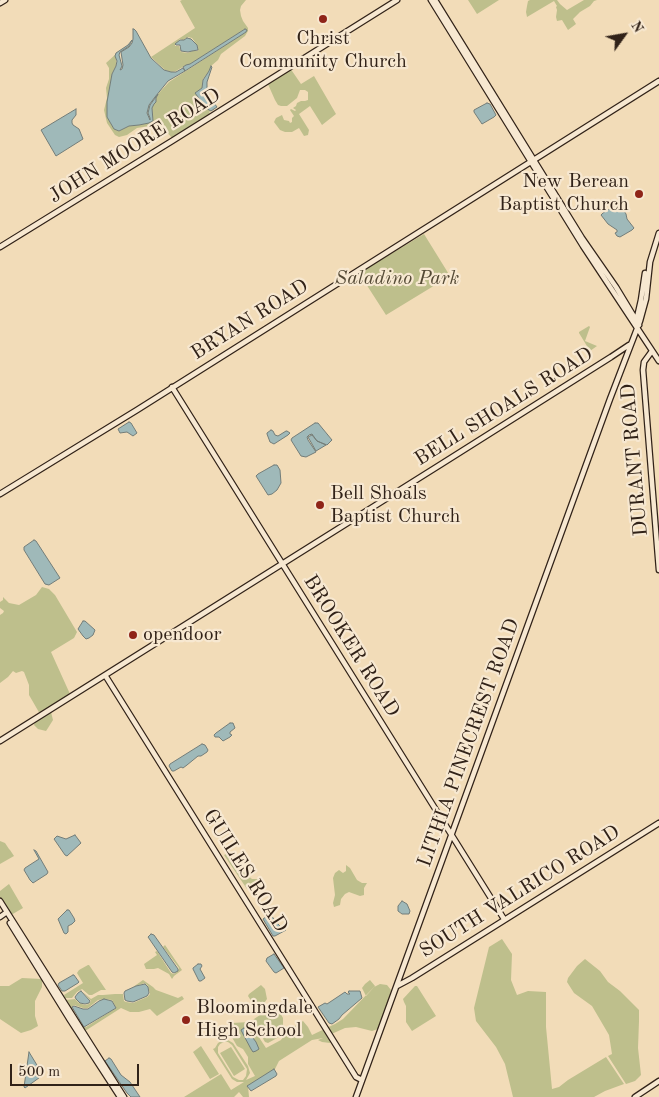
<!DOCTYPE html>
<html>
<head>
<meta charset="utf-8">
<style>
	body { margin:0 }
	#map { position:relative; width:659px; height:1097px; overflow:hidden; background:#f2dcb8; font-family:"Old Standard TT",serif }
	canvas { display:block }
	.north { position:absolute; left:599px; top:10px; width:50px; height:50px; -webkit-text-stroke:4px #f7e8d1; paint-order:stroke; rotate:58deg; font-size:14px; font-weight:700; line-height:20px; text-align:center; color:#312218 }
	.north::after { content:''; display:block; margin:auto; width:18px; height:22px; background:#312218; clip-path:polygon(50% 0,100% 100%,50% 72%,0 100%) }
	.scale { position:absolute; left:10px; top:1064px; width:129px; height:22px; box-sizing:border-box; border:2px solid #312218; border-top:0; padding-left:6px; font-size:15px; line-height:18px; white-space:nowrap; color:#312218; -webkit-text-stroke:4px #f7e8d1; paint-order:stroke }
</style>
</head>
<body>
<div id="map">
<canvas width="659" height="1097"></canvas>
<div class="north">N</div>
<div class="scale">500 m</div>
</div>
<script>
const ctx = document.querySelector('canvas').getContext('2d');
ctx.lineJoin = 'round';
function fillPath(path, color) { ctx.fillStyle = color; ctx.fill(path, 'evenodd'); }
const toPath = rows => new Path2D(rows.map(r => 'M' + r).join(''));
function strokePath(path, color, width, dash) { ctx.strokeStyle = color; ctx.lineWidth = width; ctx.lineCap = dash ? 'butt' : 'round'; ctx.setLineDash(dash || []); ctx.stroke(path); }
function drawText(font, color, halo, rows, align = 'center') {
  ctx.font = font + ' "Old Standard TT",serif'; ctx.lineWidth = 4.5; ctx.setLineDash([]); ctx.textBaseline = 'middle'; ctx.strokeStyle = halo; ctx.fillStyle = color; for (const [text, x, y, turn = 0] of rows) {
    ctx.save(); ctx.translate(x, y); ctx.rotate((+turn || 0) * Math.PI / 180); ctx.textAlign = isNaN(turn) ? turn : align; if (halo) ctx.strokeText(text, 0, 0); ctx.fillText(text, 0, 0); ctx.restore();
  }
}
const green = toPath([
	[182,0,246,0,241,6,240,10,241,16,243,21,248,28,248,31,245,36,221,54,218,60,211,66,209,71,203,79,202,88,196,93,201,101,202,106,211,111,209,112,211,115,173,139,163,128,149,126,137,128,127,135,119,137,115,135,107,123,104,110,107,98,106,88,109,79,109,68,106,63,116,54,116,66,112,74,107,110,107,117,109,120,114,129,119,131,129,126,139,125,153,121,152,108,156,98,158,94,169,82,246,32,247,30,245,29,190,64,186,65,176,71,171,72,165,70,151,57,195,28,180,1],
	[188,37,192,38,197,45,198,51,192,51,188,53,181,52,179,46,175,46,175,45,180,39,183,40],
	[468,0,499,0,477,14],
	[530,0,557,0,560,4,567,10,584,0,597,0,594,1,590,6,580,12,573,19,576,24,568,30,562,20,557,21,556,17,557,10,556,7,557,6,554,1,527,17,526,12,527,6,528,1],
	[290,68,301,84,314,76,336,114,322,125,310,106,299,114,309,130,308,135,304,136,299,128,292,132,285,132,280,130,274,122,276,118,282,115,284,120,289,121,290,123,292,122,292,118,294,116,290,110,291,109,295,111,296,110,293,108,296,106,297,103,301,101,305,101,308,100,308,92,305,90,300,90,297,98,287,106,281,106,278,105,275,100,267,82],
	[424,234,450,276,386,315,359,273],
	[589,326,590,327,585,341,597,346,590,351,579,333,579,332],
	[42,587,49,589,55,595,77,632,74,638,51,652,70,694,40,714,29,695,29,685,24,672,22,671,16,673,13,671,8,677,0,683,0,615,3,613,4,611,0,608,0,602,3,600,3,597,9,603,19,605,36,595],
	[51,712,53,720,48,728,46,731,38,729,34,725,35,722],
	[0,841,5,843,9,849,10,850,14,856,0,864],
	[230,852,234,859,241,864,247,875,252,879,258,879,261,885,247,889,224,855],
	[346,865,350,868,357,880,362,883,367,883,364,888,364,895,360,896,349,892,345,894,341,899,340,905,334,907,333,903,335,895,333,878,335,873,339,870,343,873,346,871],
	[9,884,23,908,11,915,0,897,0,891],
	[502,939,512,954,511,980,517,995,528,991,546,992,546,1027,552,1089,559,1087,568,1080,606,1057,624,1084,605,1091,594,1097,513,1097,505,1064,496,1047,476,1021,474,1008,489,947],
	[165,945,182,970,174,976,172,979,169,974,158,968,154,969,146,969,144,964,157,955,155,952,157,951,171,973,174,974,178,971,179,968,163,947],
	[585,959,600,971,608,982,620,991,639,1010,639,1021,638,1048,641,1075,635,1081,626,1084,608,1056,612,1054,609,1035,592,1006,574,993,567,982,568,978,577,966],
	[88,965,89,965,106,990,101,990,92,995,89,995,82,989,77,992,72,998,65,998,64,995,83,983,77,973,79,970],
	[22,978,42,979,42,987,35,1001,35,1016,38,1026,31,1030,21,1033,0,1019,0,986,9,986],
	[143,980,153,987,156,990,178,998,182,996,184,999,157,1016,150,1009,139,1012,130,1012,121,1008,85,1031,66,1000,75,999,79,1003,85,1005,89,1004,91,1001,83,992,91,999,98,995,103,995,115,994,123,994,124,1001,126,1002,133,1003,147,997,150,994,148,986,145,983,133,987],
	[104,999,112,1000,116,1008,86,1027,84,1027,72,1009,72,1007,74,1005,83,1008,88,1008,98,1000],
	[370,980,375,986,366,996,362,988,365,984],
	[380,984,387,985,391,990,386,1012,378,1029,372,1031,356,1027,345,1028,327,1036,329,1036,332,1039,330,1043,322,1042,318,1040,323,1038,312,1040,279,1061,275,1069,248,1086,249,1097,243,1097,239,1092,234,1097,184,1097,221,1074,231,1090,244,1082,237,1082,232,1079,213,1049,215,1048,218,1043,223,1040,228,1040,233,1043,248,1066,250,1073,246,1080,255,1076,248,1064,248,1057,243,1049,237,1046,226,1027,227,1025,232,1023,249,1022,266,1048,281,1040,287,1031,303,1021,308,1027,312,1035,335,1024,343,1019,374,987],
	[224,1042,228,1042,232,1045,247,1069,246,1076,243,1080,239,1080,233,1077,218,1053,218,1047,220,1044],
	[261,985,265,989,267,999,262,1006,257,1010,248,996,249,994],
	[415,986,417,986,436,1016,412,1031,406,1022,406,1006,404,1002,403,999],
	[275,1005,278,1009,283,1018,283,1028,279,1037,268,1043,265,1042,253,1022,254,1019],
	[201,1046,219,1074,210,1079,193,1052],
	[231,1047,245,1069,234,1076,220,1053]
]);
const water = toPath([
	[133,29,134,29,136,31,151,58,164,70,171,72,176,72,183,68,185,71,168,81,155,97,149,105,147,113,150,120,150,118,148,113,150,105,158,94,156,98,156,102,154,104,152,108,153,121,149,123,139,125,129,126,119,131,114,129,107,117,107,102,112,74,116,66,117,61,115,56,116,53,128,45,132,40,129,46,120,52,119,55,122,66,120,70,122,69,123,65,121,52,129,47,132,43,133,39,133,29],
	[245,29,247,30,246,32,243,34,185,71,183,67,186,65,190,64,245,29],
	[187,38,191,39,197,45,198,50,192,51,188,52,181,51,180,45,176,45,175,44,180,40,184,40,187,38],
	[211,66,212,67,207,82,207,90,211,99,217,107,211,111,202,106,201,101,195,93,202,88,203,80,209,71,211,66],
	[487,103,490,104,496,115,494,117,482,124,474,112,474,110,487,103],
	[76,109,76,115,72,120,72,123,73,125,79,129,83,139,56,156,41,130,76,109],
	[619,203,626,214,627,219,634,228,632,230,620,237,617,236,615,233,617,232,617,230,608,224,601,215,603,213,619,203],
	[129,422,131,423,137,433,133,436,127,432,120,433,118,429,129,422],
	[315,423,318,423,332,440,327,445,317,441,312,434,309,435,307,437,308,440,316,452,306,457,301,456,291,440,292,438,315,423],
	[271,430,273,431,275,435,278,436,286,431,287,431,290,433,288,435,274,444,270,442,267,434,267,433,271,430],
	[312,435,317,441,326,445,316,451,308,437,312,435],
	[274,465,277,465,280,470,281,483,277,490,272,494,268,495,256,476,258,474,274,465],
	[34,540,36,541,60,578,49,585,45,584,24,550,24,547,34,540],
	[83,621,85,621,95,630,93,635,89,638,86,639,83,636,78,629,83,621],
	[230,723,233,723,235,728,230,732,230,734,232,735,230,737,223,741,219,737,215,737,214,735,216,733,230,723],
	[202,744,205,745,208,750,207,752,201,756,198,756,187,765,183,768,181,767,174,771,172,771,169,766,170,764,202,744],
	[75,835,81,843,67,856,65,855,54,839,57,836,66,839,75,835],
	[34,850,36,851,48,872,47,874,33,883,30,880,24,870,25,868,39,859,34,850],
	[402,901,407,904,410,911,409,914,402,914,398,911,398,906,402,901],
	[67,910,69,910,74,918,75,921,72,924,68,926,68,932,66,934,64,933,58,919,67,910],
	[270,914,278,924,282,928,286,930,275,936,273,936,263,919,270,914],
	[151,934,154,935,178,969,178,971,174,973,172,972,148,937,151,934],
	[274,954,284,968,276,973,274,972,266,961,267,958,274,954],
	[198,964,201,964,202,966,200,969,205,978,201,981,199,981,193,969,193,968,198,964],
	[73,975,74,975,79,982,78,983,65,991,62,991,58,985,59,983,73,975],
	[145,984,148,987,149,993,147,996,133,1002,127,1001,125,1000,124,993,125,991,136,986,145,984],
	[81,991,90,1001,89,1003,85,1004,80,1003,76,999,75,997,78,993,81,991],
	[349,991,360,991,362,998,342,1015,339,1019,332,1024,329,1023,318,1007,325,1003,327,1004,345,992,347,994,350,994,348,992,349,991],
	[104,999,112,1001,116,1008,84,1027,72,1007,74,1006,83,1009,88,1009,99,1001,104,999],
	[244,1028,247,1030,256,1042,259,1049,256,1051,253,1052,251,1049,243,1034,241,1030,244,1028],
	[29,1052,43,1075,25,1088,24,1087,29,1052],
	[109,1058,111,1059,121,1075,130,1082,140,1097,131,1097,127,1093,105,1061,109,1058],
	[274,1069,277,1074,276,1076,251,1091,247,1086,274,1069]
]);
const secondary = toPath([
	[431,0,583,246,659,361],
	[435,0,582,238,616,287,639,325],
	[0,3,5,0],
	[0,247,172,141,397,0],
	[636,322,641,300,645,273],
	[652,351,644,362,643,370,659,570],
	[172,387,504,919],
	[0,494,137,410,659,81],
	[105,675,356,1077,362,1080],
	[0,741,443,463,611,357,629,345],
	[0,901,124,1097],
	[0,917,7,912],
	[10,923,70,1020,120,1097],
	[397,986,412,978,659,823],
	[356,1097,610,399,640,321,646,299,650,262,659,233],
	[635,1097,659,1081]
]);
const markers = [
	[323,19,5,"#8f2418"],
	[639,194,5,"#8f2418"],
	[320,505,5,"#8f2418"],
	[133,635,5,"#8f2418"],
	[186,1020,5,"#8f2418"]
];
const poiNames = [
	["Christ",323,39,"center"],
	["Community Church",323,62,"center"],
	["New Berean",629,182,"right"],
	["Baptist Church",629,205,"right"],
	["Bell Shoals",330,494],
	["Baptist Church",330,517],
	["opendoor",143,635],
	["Bloomingdale",196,1008],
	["High School",196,1031]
];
const streetNames = [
	["JOHN MOORE ROAD",135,146,-32],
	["BRYAN ROAD",250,320,-32],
	["BELL SHOALS ROAD",504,407,-32],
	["DURANT ROAD",635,460,-95],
	["BROOKER ROAD",351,646,58],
	["LITHIA PINECREST ROAD",469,743,-70],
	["GUILES ROAD",245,871,58],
	["SOUTH VALRICO ROAD",520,892,-32]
];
const parkNames = [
	["Saladino Park",397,279]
];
fillPath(green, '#bebf8c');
fillPath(water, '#9fb9b9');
strokePath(water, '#737d79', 1);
strokePath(secondary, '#312218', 7);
strokePath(secondary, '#f7e8d1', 4.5);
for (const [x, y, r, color] of markers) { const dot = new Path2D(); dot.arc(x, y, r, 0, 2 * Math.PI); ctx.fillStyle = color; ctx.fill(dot); strokePath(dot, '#f7e8d1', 2); }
drawText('20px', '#312218', '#f7e8d1', poiNames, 'left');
drawText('20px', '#312218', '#f7e8d1', streetNames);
drawText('italic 20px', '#544935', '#f7e8d1', parkNames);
</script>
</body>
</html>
